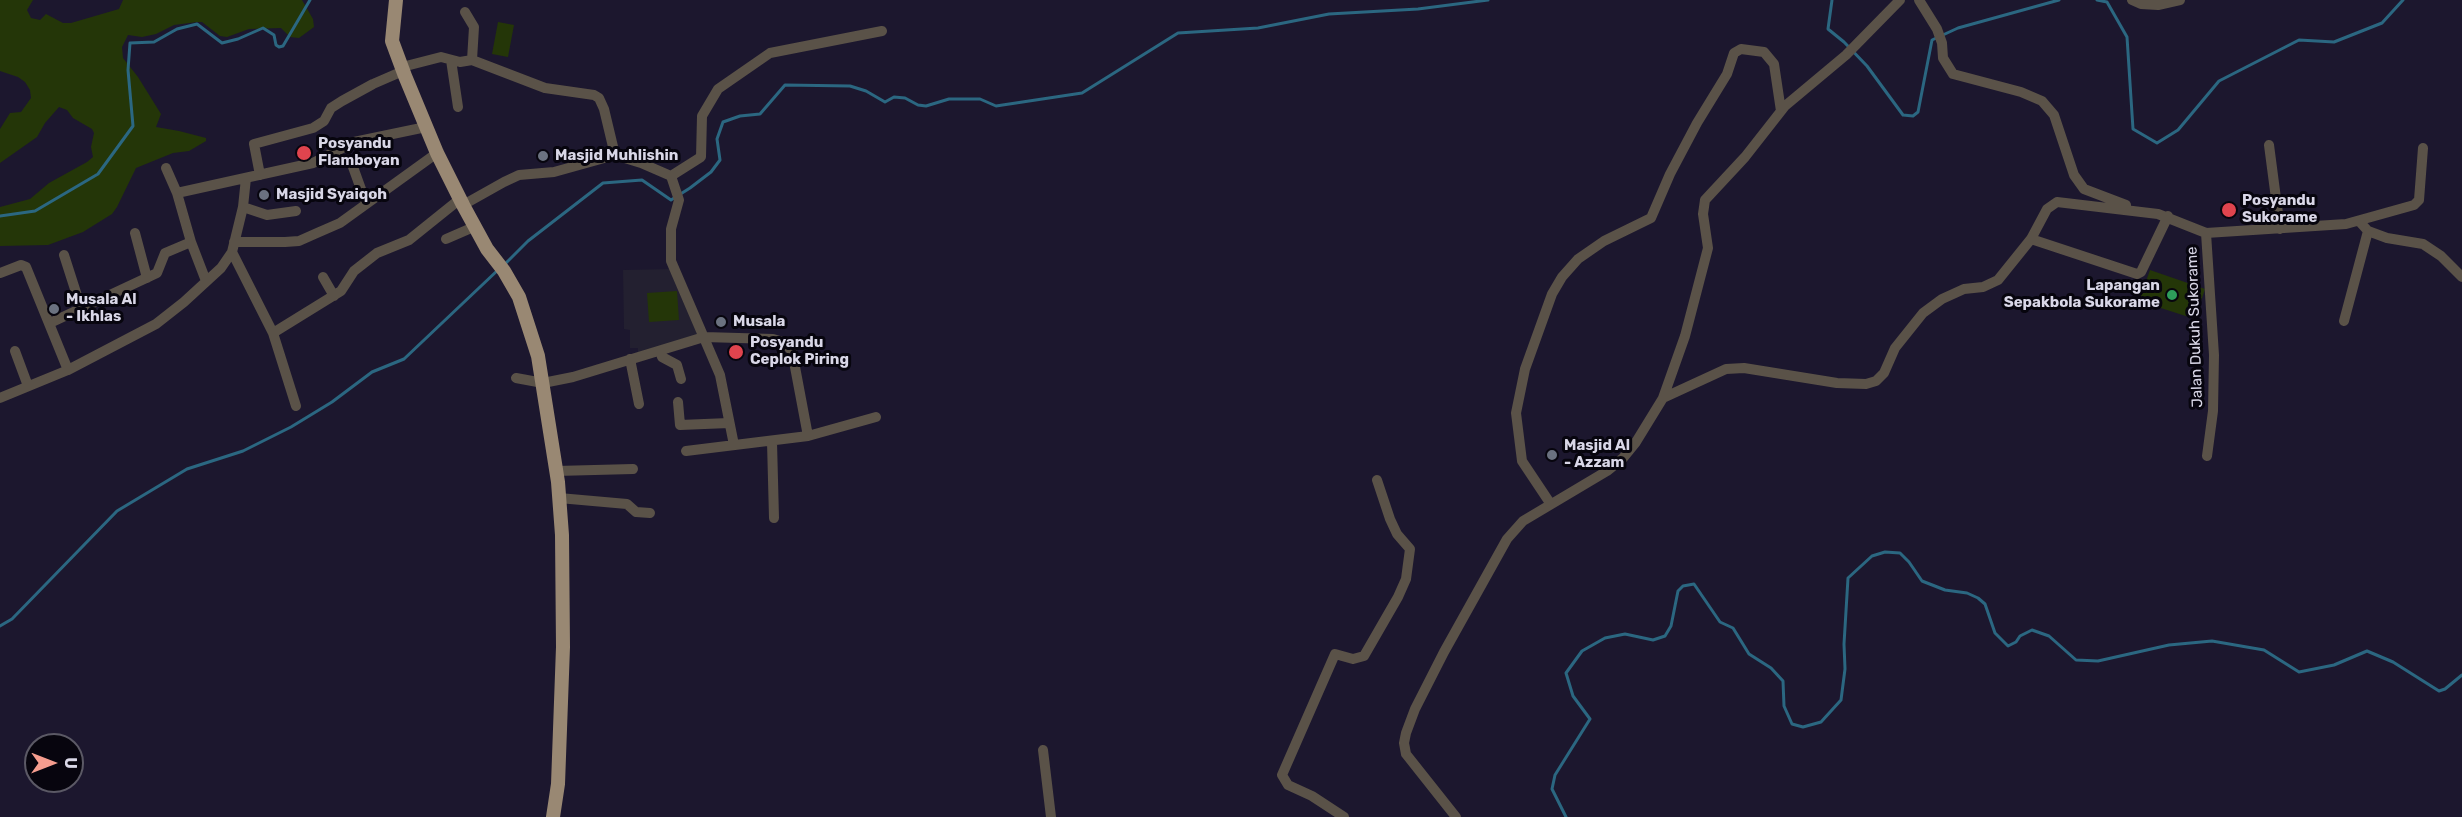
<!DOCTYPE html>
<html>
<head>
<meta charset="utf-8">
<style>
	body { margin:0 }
	#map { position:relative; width:2462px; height:817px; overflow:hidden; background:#1c172e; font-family:Rubik,sans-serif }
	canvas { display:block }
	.north { position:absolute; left:24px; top:733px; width:60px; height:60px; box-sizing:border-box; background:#07050e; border:2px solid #5b5965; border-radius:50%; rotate:90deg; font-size:16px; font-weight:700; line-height:24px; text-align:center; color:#d9d7e7 }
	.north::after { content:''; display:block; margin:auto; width:21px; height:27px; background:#f59d8f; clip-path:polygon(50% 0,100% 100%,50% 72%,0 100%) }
</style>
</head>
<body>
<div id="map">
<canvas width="2462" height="817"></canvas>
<div class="north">U</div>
</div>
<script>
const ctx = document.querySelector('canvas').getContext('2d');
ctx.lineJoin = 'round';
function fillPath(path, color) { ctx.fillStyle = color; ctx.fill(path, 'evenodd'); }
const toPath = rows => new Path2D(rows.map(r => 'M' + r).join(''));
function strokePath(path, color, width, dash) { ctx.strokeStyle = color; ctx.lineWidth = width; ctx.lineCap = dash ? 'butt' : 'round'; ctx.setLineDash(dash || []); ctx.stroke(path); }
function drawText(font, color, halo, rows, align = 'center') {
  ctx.font = font + ' Rubik,sans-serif'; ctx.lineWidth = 6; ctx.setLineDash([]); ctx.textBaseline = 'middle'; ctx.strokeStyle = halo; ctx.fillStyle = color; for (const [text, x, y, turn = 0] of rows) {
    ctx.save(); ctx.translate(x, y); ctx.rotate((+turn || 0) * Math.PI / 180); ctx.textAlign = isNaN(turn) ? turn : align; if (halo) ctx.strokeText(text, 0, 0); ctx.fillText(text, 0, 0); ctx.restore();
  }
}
const education = toPath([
	[673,269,703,341,638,362,638,348,630,348,630,330,624,329,623,270]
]);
const green = toPath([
	[0,0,33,0,27,10,31,18,40,20,46,14,63,23,71,23,119,9,123,0,302,0,313,19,314,27,299,38,290,37,281,28,249,29,227,37,220,36,202,22,197,22,174,25,156,34,142,37,128,35,122,47,123,58,138,77,161,114,156,127,179,131,206,138,206,141,189,151,173,153,136,168,117,207,112,214,83,232,48,245,0,246,0,207,30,199,49,183,87,162,93,157,91,147,94,133,92,129,73,118,67,110,59,107,45,123,37,137,0,163,0,129,10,113,21,112,31,98,30,90,25,82,18,77,0,71],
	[498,22,514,25,508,57,492,54],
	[2150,270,2205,289,2195,319,2139,301],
	[677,291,679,320,649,322,647,293]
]);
const stream = toPath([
	[1832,0,1828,29,1844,42,1867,66,1903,115,1913,116,1918,112,1932,40,1958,28,2059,0],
	[2097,0,2107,2,2127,37,2133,129,2157,143,2178,130,2219,81,2299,40,2334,42,2382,23,2403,0],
	[0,216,35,211,98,174,133,126,128,70,130,43,154,42,177,29,197,24,222,43,238,39,263,28,274,35,276,45,279,47,283,46,310,0],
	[504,265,528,241,603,183,642,180,671,200,690,188,711,172,720,160,717,139,723,122,740,116,760,114,785,85,850,86,866,91,885,102,894,97,905,98,918,105,926,106,949,99,980,99,996,106,1082,93,1178,33,1258,28,1329,14,1418,9,1488,0],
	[0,626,12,619,117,511,187,469,243,451,291,427,332,402,372,372,404,359,499,269],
	[1566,817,1552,789,1555,775,1590,719,1573,696,1566,673,1582,651,1605,638,1625,634,1653,640,1665,636,1671,626,1678,591,1683,586,1694,584,1720,622,1733,628,1749,654,1771,668,1783,681,1784,706,1792,724,1803,727,1821,722,1841,700,1845,669,1844,644,1848,578,1872,556,1885,552,1900,553,1909,562,1922,581,1945,590,1967,593,1978,598,1985,604,1995,633,2008,646,2016,642,2020,636,2032,630,2049,636,2076,660,2098,661,2169,645,2212,641,2264,650,2299,672,2334,665,2367,651,2393,662,2439,691,2445,689,2462,675]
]);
const minor = toPath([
	[1919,0,1937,29,1942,43,1943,58,1953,74,2021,92,2042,101,2054,115,2074,175,2084,189,2126,205],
	[2132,0,2141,4,2158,5,2180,0],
	[465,12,474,27,472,60],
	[451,60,458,107],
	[402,67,441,57,460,62,472,60,545,88,594,95,599,98,604,109,615,155],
	[2269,145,2280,229],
	[353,167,366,203],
	[166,168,177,193],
	[260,175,254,144,313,128,324,121,331,108,342,101,373,84,403,71],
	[671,176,701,157,702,116,718,89,770,53,882,31],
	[463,205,504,182,519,175,554,172,615,155,641,163,671,176,679,200,671,229,671,261,720,375,734,445],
	[243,207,267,215,296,211],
	[2359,221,2368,231,2387,238,2423,244,2441,256,2462,277],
	[135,233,147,278],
	[2206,233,2214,355,2213,411,2207,456],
	[446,239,476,226],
	[2031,239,2137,274,2141,272,2168,216],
	[234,242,285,242,299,241,317,233,340,223,437,153],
	[232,252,273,333,296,406],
	[64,255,81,308],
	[0,273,21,265,26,267,68,370],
	[323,277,334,296],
	[206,281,191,242,177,193,313,163,354,142,426,127],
	[2344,321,2368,231],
	[50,323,157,273,165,253,191,242],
	[273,333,341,291,354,271,377,253,409,240,460,199],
	[15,351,28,386],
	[660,351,662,357,677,365,681,379],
	[630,359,639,404],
	[516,378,543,383,573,377,704,337,773,339,783,342,792,351,808,436],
	[0,398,68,370,156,324,184,302,221,268,232,252,243,207,246,178],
	[1663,398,1726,369,1744,368,1837,383,1866,384,1876,381,1884,373,1895,348,1923,313,1942,299,1964,289,1983,287,1998,280,2031,239,2047,209,2057,202,2158,214,2206,233,2346,224,2414,205,2419,200,2423,148],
	[678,402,680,425,729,423],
	[772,442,774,518],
	[686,451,808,436,876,417],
	[556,471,633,469],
	[559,498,627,504,636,512,650,513],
	[1550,503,1522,461,1516,413,1525,369,1552,294,1562,277,1578,259,1604,241,1651,218,1670,174,1697,123,1727,74,1734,53,1741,49,1764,52,1774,64,1781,111],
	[1043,750,1051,817],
	[1344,817,1312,796,1288,785,1282,775,1335,654,1353,659,1364,656,1398,597,1406,579,1410,549,1397,534,1390,519,1377,480],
	[1456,817,1406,754,1404,743,1406,733,1415,709,1444,652,1507,539,1523,521,1607,471,1623,458,1636,442,1663,398,1685,336,1708,248,1703,214,1705,200,1745,157,1785,106,1846,55,1900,0]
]);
const major = toPath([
	[396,0,392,41,405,76,437,153,463,205,487,249,504,271,519,297,538,356,558,482,562,535,563,647,558,784,553,817]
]);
const markers = [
	[304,153,8,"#e0444e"],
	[543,156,6,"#6b7280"],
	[264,195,6,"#6b7280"],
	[2229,210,8,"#e0444e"],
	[2172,295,6,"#2e9e5b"],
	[54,309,6,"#6b7280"],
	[721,322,6,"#6b7280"],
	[736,352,8,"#e0444e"],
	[1552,455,6,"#6b7280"]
];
const poiNames = [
	["Posyandu",318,144],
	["Flamboyan",318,161],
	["Masjid Muhlishin",555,156],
	["Masjid Syaiqoh",276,195],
	["Posyandu",2242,201],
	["Sukorame",2242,218],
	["Lapangan",2160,286,"right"],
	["Sepakbola Sukorame",2160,303,"right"],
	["Musala Al",66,300],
	["- Ikhlas",66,317],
	["Musala",733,322],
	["Posyandu",750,343],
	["Ceplok Piring",750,360],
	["Masjid Al",1564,446],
	["- Azzam",1564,463]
];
const streetNames = [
	["Jalan Dukuh Sukorame",2195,327,-92]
];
fillPath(education, '#232030');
fillPath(green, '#243608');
strokePath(stream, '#2b6781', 3);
strokePath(minor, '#5a5248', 10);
strokePath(major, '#998873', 14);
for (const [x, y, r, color] of markers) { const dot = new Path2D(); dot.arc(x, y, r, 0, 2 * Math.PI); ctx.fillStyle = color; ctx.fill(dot); strokePath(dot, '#07050e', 2); }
drawText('bold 15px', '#d9d7e7', '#07050e', poiNames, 'left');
drawText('15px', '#d9d7e7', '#07050e', streetNames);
</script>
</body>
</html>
